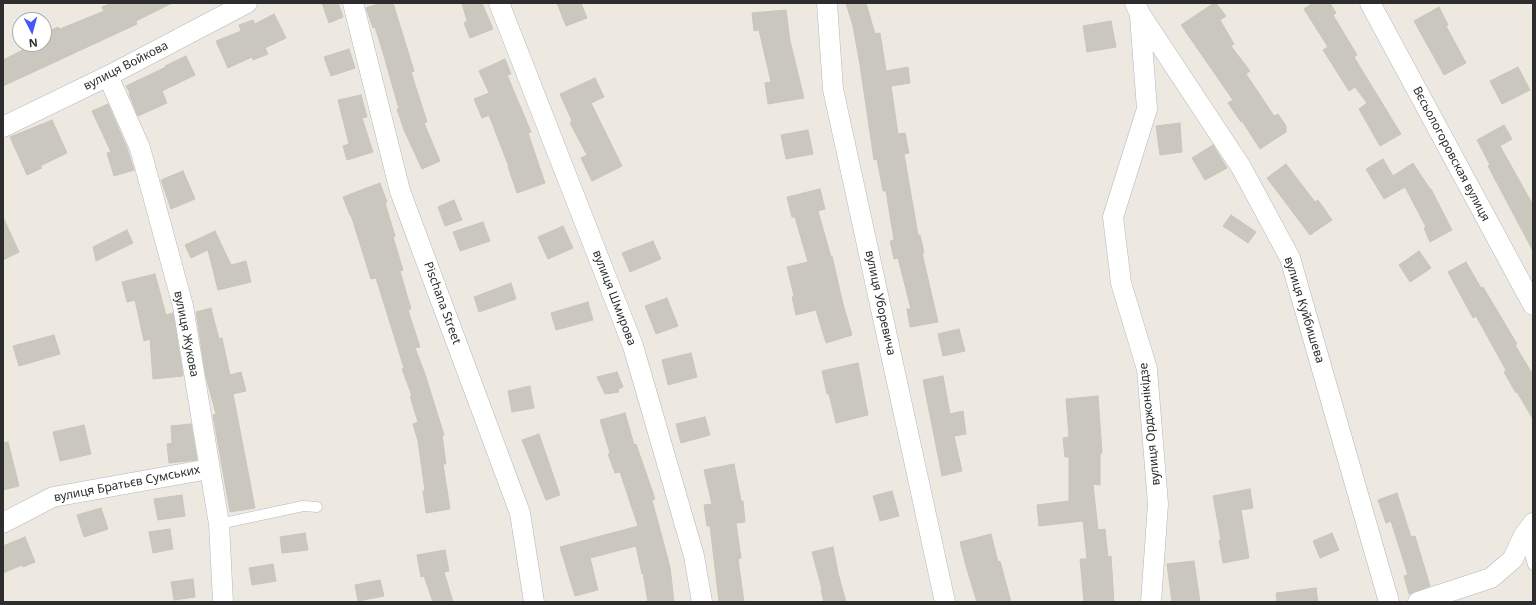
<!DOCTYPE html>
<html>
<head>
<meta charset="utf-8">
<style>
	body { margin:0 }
	#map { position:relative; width:1536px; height:605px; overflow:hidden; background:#eee9e0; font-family:"Noto Sans",sans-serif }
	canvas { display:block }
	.frame { position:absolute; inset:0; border:4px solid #2d2d2d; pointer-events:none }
	.north { position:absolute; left:12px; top:12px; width:40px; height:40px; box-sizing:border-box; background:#fff; border:1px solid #ababab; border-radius:50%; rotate:174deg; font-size:11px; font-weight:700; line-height:16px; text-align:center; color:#2d2d2d }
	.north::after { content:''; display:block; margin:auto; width:14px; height:18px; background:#4458f8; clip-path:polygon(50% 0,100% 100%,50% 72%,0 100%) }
</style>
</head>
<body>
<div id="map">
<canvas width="1536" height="605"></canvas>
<div class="frame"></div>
<div class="north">N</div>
</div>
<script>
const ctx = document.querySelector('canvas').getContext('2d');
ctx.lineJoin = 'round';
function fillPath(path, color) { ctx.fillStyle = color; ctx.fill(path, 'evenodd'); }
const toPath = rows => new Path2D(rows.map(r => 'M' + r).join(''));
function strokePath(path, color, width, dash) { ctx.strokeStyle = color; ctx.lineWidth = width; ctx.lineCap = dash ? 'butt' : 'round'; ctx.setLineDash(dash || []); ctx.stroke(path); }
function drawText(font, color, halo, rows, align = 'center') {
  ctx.font = font + ' "Noto Sans",sans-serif'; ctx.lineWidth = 3; ctx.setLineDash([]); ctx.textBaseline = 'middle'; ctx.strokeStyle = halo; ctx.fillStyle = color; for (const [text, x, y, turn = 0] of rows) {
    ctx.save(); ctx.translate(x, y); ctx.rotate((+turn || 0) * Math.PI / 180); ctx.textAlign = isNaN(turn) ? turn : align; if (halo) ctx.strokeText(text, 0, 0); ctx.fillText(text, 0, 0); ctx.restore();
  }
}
const building = toPath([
	[112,3,172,3,136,21,137,24,3,86,3,60,35,44,44,44,44,39,47,38,45,33,58,27,60,29,104,11,102,7,112,3],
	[322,3,338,3,343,17,329,23,322,3],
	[381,3,393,3,414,71,411,72,427,122,424,123,440,161,422,169,404,130,397,109,399,109,382,49,375,27,373,28,366,8,381,3],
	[462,3,482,3,493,29,470,38,464,23,467,21,462,3],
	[557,3,581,3,587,18,566,26,557,3],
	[846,3,866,3,875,34,880,33,886,71,908,67,910,83,891,86,898,134,905,133,909,153,904,154,918,235,920,235,924,253,922,253,938,322,910,327,907,309,911,309,898,258,894,259,890,241,894,240,886,191,883,191,877,159,874,160,860,65,853,26,846,3],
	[1214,3,1216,3,1226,16,1220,20,1234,44,1231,46,1250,71,1246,74,1274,116,1278,114,1286,126,1286,132,1260,149,1242,121,1241,122,1228,103,1233,100,1181,25,1214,3],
	[1313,3,1330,3,1336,13,1333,15,1357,55,1354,57,1401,134,1380,146,1359,109,1367,103,1355,87,1349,91,1323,50,1328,47,1304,9,1313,3],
	[1439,7,1448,25,1446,26,1466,63,1444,75,1414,21,1439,7],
	[786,10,790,41,804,98,768,104,765,83,771,82,759,30,754,31,752,13,786,10],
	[274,14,286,38,265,48,268,54,253,60,252,57,228,68,216,41,241,31,239,25,253,20,255,24,274,14],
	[1111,21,1116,47,1087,52,1083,26,1111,21],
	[349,49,355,68,331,76,324,57,349,49],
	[186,56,195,75,162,91,167,103,138,116,129,94,130,93,126,86,166,67,165,66,186,56],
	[505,59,511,74,507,75,531,132,528,133,545,183,517,193,508,167,509,167,489,115,482,118,474,99,489,93,479,71,505,59],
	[1518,67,1530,90,1502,104,1490,81,1518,67],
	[595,78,604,97,591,103,622,166,592,181,581,158,587,155,570,123,572,121,560,94,595,78],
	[361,95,367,117,362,118,373,152,347,160,343,146,349,144,338,100,361,95],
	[108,104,127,148,134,170,114,176,107,153,111,152,92,111,108,104],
	[52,120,67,153,40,166,42,168,27,175,10,137,52,120],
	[1180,123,1182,152,1160,155,1156,126,1180,123],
	[1504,125,1512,139,1500,146,1533,205,1533,251,1488,166,1490,165,1477,140,1504,125],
	[808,130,813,154,786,159,781,135,808,130],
	[1213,145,1227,168,1205,180,1192,158,1213,145],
	[1383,159,1393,176,1413,163,1430,189,1431,189,1452,230,1430,242,1424,228,1426,227,1405,187,1384,199,1366,169,1383,159],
	[1286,164,1315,202,1318,200,1332,220,1310,235,1267,178,1286,164],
	[183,171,195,199,171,209,161,180,183,171],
	[380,183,387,202,385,203,395,236,393,237,403,270,400,271,411,309,408,310,420,347,415,348,425,374,444,435,442,435,446,464,443,464,450,509,426,513,423,491,425,491,418,441,413,424,418,422,410,396,412,396,402,369,404,368,376,278,371,279,351,215,350,215,343,197,380,183],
	[820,189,825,209,818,211,831,257,832,256,843,304,852,335,826,343,816,310,796,315,792,297,794,296,787,267,808,262,795,217,792,217,787,197,820,189],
	[454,200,462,220,445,226,438,207,454,200],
	[1231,215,1256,232,1248,243,1223,226,1231,215],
	[3,217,19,252,3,260,3,217],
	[483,222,490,241,460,251,453,232,483,222],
	[563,226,573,248,548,259,538,237,563,226],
	[127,230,133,243,96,261,93,247,127,230],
	[215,231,231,265,246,261,251,282,218,290,208,250,191,258,185,245,215,231],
	[653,241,661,259,630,272,622,253,653,241],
	[1419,251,1431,268,1410,282,1399,265,1419,251],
	[1466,262,1481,288,1483,287,1517,344,1515,345,1533,375,1533,419,1517,392,1516,393,1504,372,1506,370,1476,316,1473,318,1448,272,1466,262],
	[155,274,166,315,173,313,183,376,153,379,150,339,144,341,135,300,127,302,122,282,155,274],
	[511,283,516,299,479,312,474,297,511,283],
	[667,298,678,326,656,334,645,306,667,298],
	[588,302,593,320,556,330,551,313,588,302],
	[211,308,219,339,222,338,230,375,241,372,246,391,233,394,255,508,230,512,213,415,216,414,206,377,196,312,211,308],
	[959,329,965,351,943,356,938,334,959,329],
	[54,335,60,354,19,366,13,346,54,335],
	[691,353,697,377,668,385,662,360,691,353],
	[858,363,868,415,836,423,829,394,827,394,822,371,858,363],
	[617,372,623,387,618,389,619,392,605,394,597,377,617,372],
	[943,376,950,414,963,411,966,434,954,436,962,471,942,476,923,380,943,376],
	[530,386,534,408,512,412,508,391,530,386],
	[1098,396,1102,453,1100,454,1100,485,1093,484,1098,530,1105,529,1108,557,1111,556,1114,602,1084,602,1080,559,1087,559,1083,521,1039,526,1037,505,1069,501,1069,457,1065,457,1063,438,1069,437,1066,399,1098,396],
	[625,413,634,445,636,444,655,499,652,500,670,567,674,602,648,602,643,573,642,574,636,546,590,558,598,590,575,596,560,547,638,526,620,472,615,473,608,454,610,453,600,420,625,413],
	[705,417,710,435,681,443,676,424,705,417],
	[191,424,197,460,169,463,167,444,172,443,171,426,191,424],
	[84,425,91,454,60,461,53,432,84,425],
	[539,434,560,495,546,500,522,440,539,434],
	[8,442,19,486,3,490,3,443,8,442],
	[734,464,741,501,743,501,745,522,736,523,741,558,738,559,744,602,719,602,710,526,707,526,704,505,712,504,704,470,734,464],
	[1250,489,1253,508,1241,510,1249,558,1223,563,1219,540,1221,540,1213,496,1250,489],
	[892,491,899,516,880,521,873,496,892,491],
	[1397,493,1411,537,1415,536,1430,586,1409,594,1404,576,1408,575,1391,521,1386,523,1378,500,1397,493],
	[182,495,185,516,158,520,154,499,182,495],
	[101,508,108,529,84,537,77,515,101,508],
	[170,529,173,549,153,553,149,532,170,529],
	[305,533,308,550,282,553,280,537,305,533],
	[1332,533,1339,550,1320,558,1313,541,1332,533],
	[991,534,998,562,1000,561,1011,602,977,602,966,566,960,542,991,534],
	[25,537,35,562,23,567,22,565,3,573,3,546,25,537],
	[833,547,838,573,846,602,824,602,821,590,822,589,812,552,833,547],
	[445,550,449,571,444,572,453,602,433,602,424,576,421,577,417,555,445,550],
	[1194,561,1200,602,1172,602,1167,564,1194,561],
	[273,564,276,581,252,585,249,568,273,564],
	[193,579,195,597,174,600,171,582,193,579],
	[380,580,384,596,358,601,355,585,380,580],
	[1316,588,1318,602,1277,602,1276,593,1316,588]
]);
const service = toPath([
	[219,524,303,506,317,507],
	[1525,537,1533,565]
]);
const minor = toPath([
	[353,3,400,191,520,513,534,602],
	[499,3,633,346,694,556,702,602],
	[827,3,833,89,945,602],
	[1135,3,1140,14,1241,167,1290,258,1389,602],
	[1370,3,1533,305],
	[1140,16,1147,109,1113,217,1121,283,1147,369,1158,504,1151,602],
	[108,76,140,148,183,306,219,524,223,602],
	[3,127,108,76,247,3],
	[3,523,53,497,209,469],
	[1418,602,1491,578,1513,559,1524,535,1533,523]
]);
const streetNames = [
	["вулиця Войкова",126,66,-27],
	["Вєсьологоровская вулиця",1451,154,62],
	["вулиця Шмирова",614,298,69],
	["Pischana Street",442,303,70],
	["вулиця Уборевича",880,303,78],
	["вулиця Куйбишева",1304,310,73],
	["вулиця Жукова",186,334,79],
	["вулиця Орджонікідзе",1150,424,-96],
	["вулиця Братьєв Сумських",127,484,-11]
];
fillPath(building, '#cac7be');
strokePath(building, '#cac5b9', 1);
strokePath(service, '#b3b5c0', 11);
strokePath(minor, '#b3b5c0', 21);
strokePath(service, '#fff', 10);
strokePath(minor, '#fff', 20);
drawText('12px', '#2d2d2d', '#fff', streetNames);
</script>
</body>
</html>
